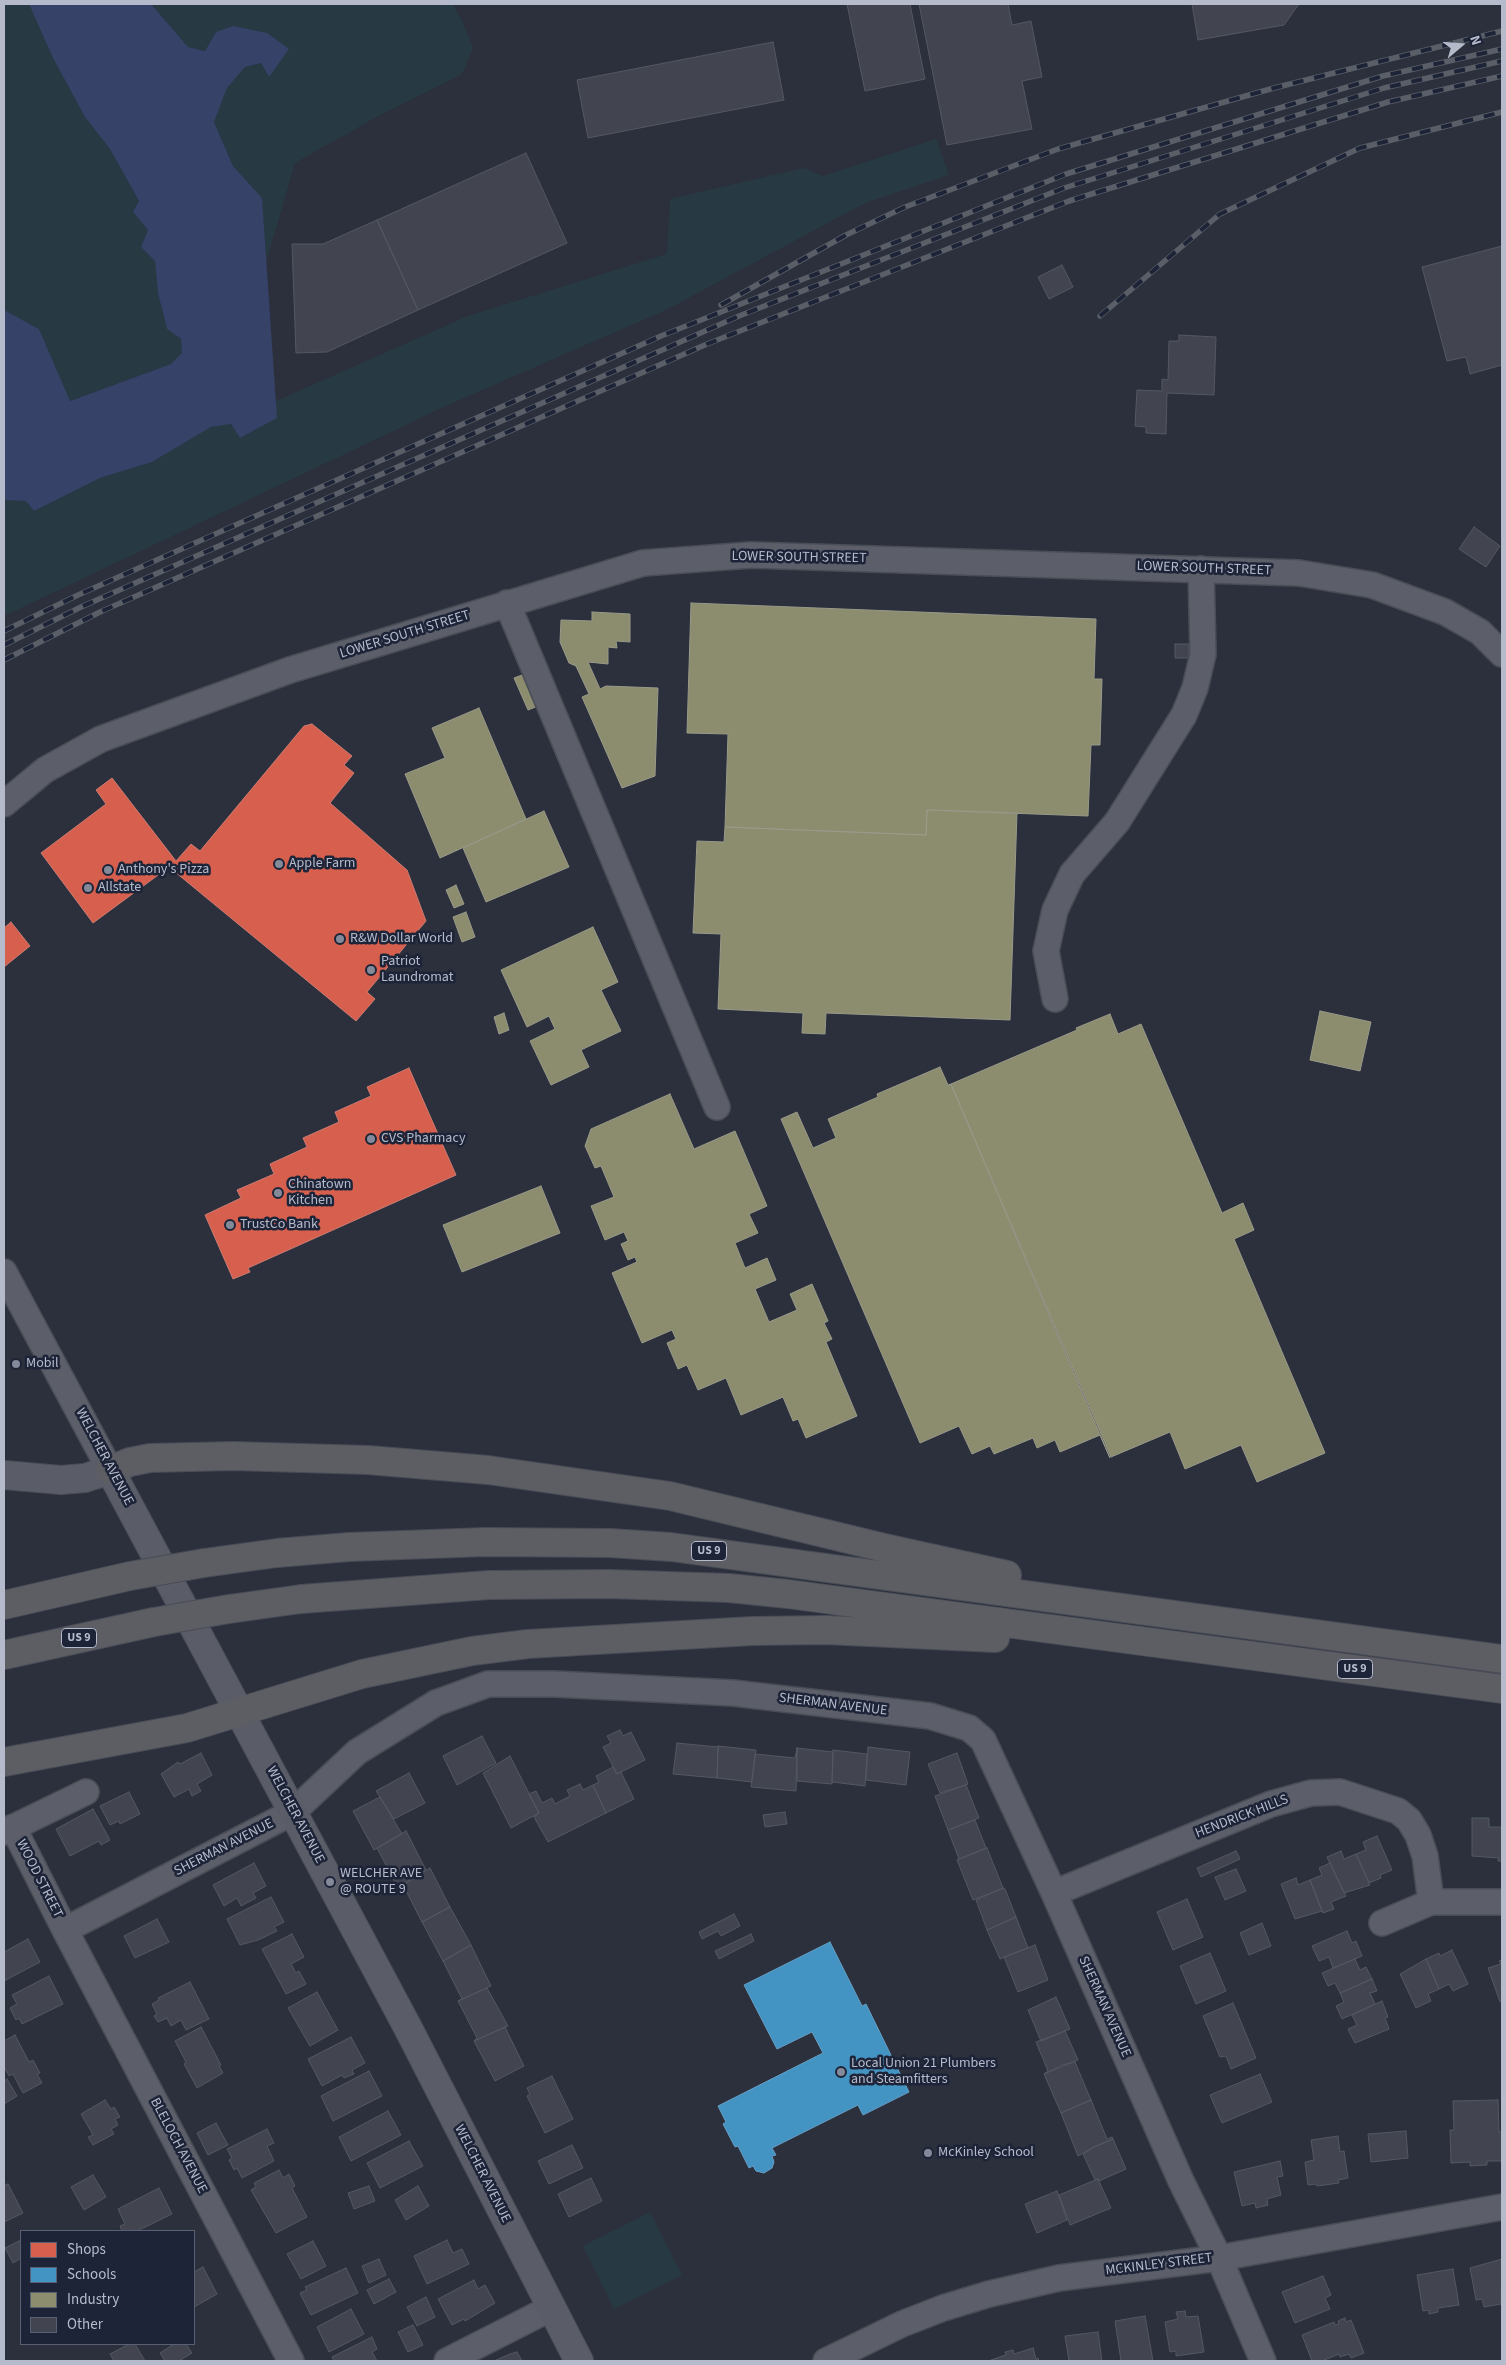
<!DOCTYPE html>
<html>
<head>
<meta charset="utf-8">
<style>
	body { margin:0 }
	#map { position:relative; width:1506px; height:2365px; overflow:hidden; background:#2b303c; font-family:"Source Sans 3",sans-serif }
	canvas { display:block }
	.frame { position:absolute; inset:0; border:5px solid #b6bbcc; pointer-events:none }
	.legend { position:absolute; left:20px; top:2230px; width:175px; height:115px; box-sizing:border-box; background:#1d2438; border:1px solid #5a6073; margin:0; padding:6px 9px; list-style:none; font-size:15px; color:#b6bbcc }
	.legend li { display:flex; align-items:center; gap:10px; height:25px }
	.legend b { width:25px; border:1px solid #5a6073 }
	.north { position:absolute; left:1436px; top:20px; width:50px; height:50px; -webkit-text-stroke:4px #1d2438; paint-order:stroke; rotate:72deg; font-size:14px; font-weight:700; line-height:20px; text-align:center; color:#b6bbcc }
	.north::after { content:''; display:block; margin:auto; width:18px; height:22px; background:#b6bbcc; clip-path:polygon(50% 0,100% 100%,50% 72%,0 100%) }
</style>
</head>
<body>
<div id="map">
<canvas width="1506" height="2365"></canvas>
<div class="frame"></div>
<ul class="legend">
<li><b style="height:14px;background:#d6604d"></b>Shops</li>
<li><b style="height:14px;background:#4393c3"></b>Schools</li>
<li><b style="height:14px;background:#8c8c6e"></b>Industry</li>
<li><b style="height:14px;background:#424550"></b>Other</li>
</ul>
<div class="north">N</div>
</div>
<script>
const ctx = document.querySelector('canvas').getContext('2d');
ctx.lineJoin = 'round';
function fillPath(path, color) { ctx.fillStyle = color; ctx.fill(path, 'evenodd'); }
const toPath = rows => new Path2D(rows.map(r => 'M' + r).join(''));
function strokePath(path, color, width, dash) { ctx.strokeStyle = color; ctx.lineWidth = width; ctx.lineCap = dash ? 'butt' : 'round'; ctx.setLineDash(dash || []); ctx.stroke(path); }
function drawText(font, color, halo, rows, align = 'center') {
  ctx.font = font + ' "Source Sans 3",sans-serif'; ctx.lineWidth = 5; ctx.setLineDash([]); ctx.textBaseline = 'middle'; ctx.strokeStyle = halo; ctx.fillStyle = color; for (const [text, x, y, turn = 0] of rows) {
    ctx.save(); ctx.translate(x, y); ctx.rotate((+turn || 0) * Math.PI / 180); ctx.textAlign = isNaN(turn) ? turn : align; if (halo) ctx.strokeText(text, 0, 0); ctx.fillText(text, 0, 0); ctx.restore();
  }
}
const green = toPath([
	[4,4,29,4,53,58,85,117,110,149,139,201,133,212,148,230,141,247,155,261,158,293,167,329,181,339,182,354,171,364,69,401,39,329,4,310],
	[151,4,453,4,464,25,473,48,462,74,380,115,295,163,266,262,262,198,233,166,214,122,227,88,245,67,261,63,269,77,288,49,216,32,205,51,188,47],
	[936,139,949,175,865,203,666,310,450,404,4,616,4,500,26,501,34,511,100,478,152,462,211,427,231,424,240,438,276,418,276,401,468,316,667,254,670,199,804,168,823,176],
	[650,2212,682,2275,614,2309,583,2246]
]);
const water = toPath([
	[29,4,151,4,188,47,205,51,216,32,233,26,267,33,289,49,269,77,261,63,245,67,227,88,214,122,233,166,262,198,277,418,240,438,231,424,211,427,152,462,100,478,34,511,26,501,4,500,4,310,39,329,70,401,171,364,182,353,181,339,167,329,158,293,155,261,141,247,148,230,133,212,139,201,110,149,85,117,53,58]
]);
const shops = toPath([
	[312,724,352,756,344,765,354,773,330,803,407,870,426,921,367,992,375,999,356,1021,169,867,93,923,41,853,106,804,96,790,112,778,176,861,191,844,200,851,304,726,312,724],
	[11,922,30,946,4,967,4,928,11,922],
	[409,1068,456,1175,248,1268,250,1272,233,1279,205,1215,241,1198,237,1190,274,1174,270,1164,307,1147,303,1138,339,1122,335,1112,371,1096,367,1087,409,1068]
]);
const schools = toPath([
	[830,1942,862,2006,866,2004,909,2092,863,2115,858,2105,772,2148,776,2155,772,2156,774,2162,772,2168,764,2173,756,2171,753,2166,749,2168,738,2146,735,2147,723,2124,726,2122,718,2106,823,2053,812,2032,777,2049,744,1985,830,1942]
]);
const industry = toPath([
	[691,603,1096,619,1094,679,1102,679,1100,745,1091,745,1088,816,927,810,926,835,725,827,728,734,687,733,691,603],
	[592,612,630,614,630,642,616,641,617,648,608,647,608,664,588,662,600,689,606,686,658,688,655,776,622,788,582,697,589,694,576,666,569,663,560,642,561,620,592,621,592,612],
	[530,672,543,704,528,710,514,678,530,672],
	[479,708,526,819,440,858,405,774,445,758,432,728,479,708],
	[927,810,1017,813,1010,1020,826,1013,825,1034,802,1033,803,1013,718,1009,721,934,693,933,697,841,724,842,725,827,926,835,927,810],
	[544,811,569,867,486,902,463,848,544,811],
	[456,885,464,904,454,908,446,890,456,885],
	[466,912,475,937,462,942,453,917,466,912],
	[593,927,618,982,601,990,621,1031,581,1050,589,1067,551,1085,530,1041,555,1029,549,1016,527,1027,501,970,593,927],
	[1320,1011,1371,1022,1360,1071,1310,1060,1320,1011],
	[504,1013,509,1030,499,1034,494,1017,504,1013],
	[1110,1014,1118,1034,1141,1024,1222,1213,1243,1203,1254,1230,1234,1239,1325,1453,1257,1482,1241,1445,1185,1469,1170,1432,1111,1457,951,1084,1077,1030,1076,1028,1110,1014],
	[940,1067,948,1085,951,1084,1110,1458,1100,1435,1060,1452,1055,1440,1037,1448,1033,1438,994,1454,990,1446,972,1454,959,1426,920,1443,781,1119,797,1112,813,1148,836,1138,828,1119,878,1097,877,1094,940,1067],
	[670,1094,694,1149,735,1131,767,1206,749,1214,758,1233,735,1243,745,1268,767,1258,776,1280,755,1289,769,1322,797,1310,790,1294,812,1284,828,1321,824,1323,832,1339,826,1342,857,1416,806,1438,798,1419,793,1421,783,1397,741,1415,726,1378,698,1390,687,1365,678,1369,667,1343,676,1339,672,1330,642,1343,612,1273,637,1262,635,1257,628,1260,621,1244,628,1241,624,1232,605,1240,591,1206,614,1197,601,1166,595,1168,585,1146,591,1129,670,1094],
	[541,1186,560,1233,462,1272,443,1225,541,1186]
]);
const building = toPath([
	[847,4,910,4,925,79,865,91,847,4],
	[919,4,1008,4,1012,25,1031,21,1042,77,1022,81,1032,129,947,145,919,4],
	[1192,4,1299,4,1284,25,1198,40,1192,4],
	[773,42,784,100,588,138,577,80,773,42],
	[526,153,567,243,418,310,377,220,526,153],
	[377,220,418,310,327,352,296,353,292,244,323,244,377,220],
	[1502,246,1502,365,1470,374,1466,357,1447,361,1422,267,1502,246],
	[1062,265,1073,287,1049,299,1038,277,1062,265],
	[1179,335,1216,337,1214,395,1167,393,1166,434,1146,433,1146,427,1135,426,1137,390,1162,391,1162,379,1168,380,1169,341,1179,341,1179,335],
	[1474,527,1500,546,1486,567,1459,549,1474,527],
	[1175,644,1189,644,1189,658,1175,658,1175,644],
	[620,1730,623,1736,631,1732,645,1760,617,1774,603,1747,611,1743,607,1736,620,1730],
	[482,1736,496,1763,457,1785,443,1756,482,1736],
	[677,1743,718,1747,717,1778,673,1774,677,1743],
	[718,1746,756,1750,752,1782,717,1778,718,1746],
	[868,1747,910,1752,906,1785,866,1780,868,1747],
	[797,1748,833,1752,832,1784,797,1781,797,1748],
	[797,1748,796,1791,751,1787,755,1754,795,1758,797,1748],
	[833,1750,867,1754,865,1786,832,1782,833,1750],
	[201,1753,212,1775,197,1784,201,1791,192,1796,189,1789,174,1797,161,1774,178,1762,180,1764,201,1753],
	[957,1753,968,1784,940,1793,928,1764,957,1753],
	[510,1756,539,1813,511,1828,483,1773,510,1756],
	[613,1767,617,1774,621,1772,634,1799,606,1813,593,1785,599,1782,596,1776,613,1767],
	[409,1773,425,1803,394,1819,376,1791,409,1773],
	[580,1784,583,1790,593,1785,606,1813,548,1842,534,1817,539,1813,529,1794,536,1791,542,1803,552,1798,555,1804,570,1796,567,1790,580,1784],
	[966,1785,979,1818,948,1830,935,1796,966,1785],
	[129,1792,140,1814,120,1824,119,1821,110,1825,100,1806,129,1792],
	[380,1797,402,1834,374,1850,353,1811,380,1797],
	[93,1809,110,1840,101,1845,99,1841,70,1856,56,1829,93,1809],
	[785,1812,787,1824,765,1827,763,1815,785,1812],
	[1472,1818,1489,1818,1489,1827,1502,1827,1502,1861,1498,1861,1499,1858,1472,1856,1472,1818],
	[975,1820,986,1848,959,1859,948,1830,975,1820],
	[406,1831,426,1870,398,1888,377,1848,406,1831],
	[1377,1836,1392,1870,1380,1875,1381,1878,1369,1883,1356,1854,1366,1850,1363,1842,1377,1836],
	[987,1848,1003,1888,973,1900,957,1860,987,1848],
	[1236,1851,1240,1859,1201,1877,1197,1868,1236,1851],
	[1341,1851,1344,1859,1356,1854,1370,1885,1344,1893,1327,1857,1341,1851],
	[254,1863,266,1886,253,1893,256,1898,241,1906,237,1898,224,1906,213,1885,254,1863],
	[1330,1863,1346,1896,1331,1902,1334,1909,1323,1913,1310,1880,1322,1875,1319,1868,1330,1863],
	[430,1868,450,1907,422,1922,404,1887,398,1888,430,1868],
	[1236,1869,1246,1891,1225,1900,1215,1877,1236,1869],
	[1296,1878,1298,1885,1310,1880,1322,1911,1295,1919,1281,1884,1296,1878],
	[1003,1888,1005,1889,1016,1917,987,1930,976,1900,1003,1888],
	[271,1897,284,1922,274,1927,277,1931,258,1940,240,1945,227,1919,271,1897],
	[1187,1899,1203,1937,1173,1950,1157,1912,1187,1899],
	[450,1907,471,1945,443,1961,422,1922,450,1907],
	[734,1914,740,1926,721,1936,718,1931,702,1939,699,1932,734,1914],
	[1016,1917,1028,1948,1000,1959,987,1930,1016,1917],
	[157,1919,169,1942,135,1958,124,1936,157,1919],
	[1262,1923,1271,1946,1249,1955,1240,1933,1262,1923],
	[1347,1931,1352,1943,1356,1941,1362,1956,1333,1968,1329,1957,1319,1961,1312,1946,1347,1931],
	[292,1934,304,1957,291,1964,296,1973,299,1971,306,1984,286,1994,262,1949,292,1934],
	[751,1934,754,1941,719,1959,715,1951,751,1934],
	[28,1939,40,1962,4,1981,4,1952,28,1939],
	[471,1945,491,1986,458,2001,462,1999,443,1961,471,1945],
	[1035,1945,1048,1980,1018,1992,1004,1957,1035,1945],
	[1452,1950,1468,1984,1453,1991,1449,1984,1439,1989,1426,1959,1439,1953,1440,1956,1452,1950],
	[1210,1953,1226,1991,1196,2004,1180,1966,1210,1953],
	[1355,1959,1360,1970,1366,1967,1372,1979,1340,1993,1335,1983,1328,1986,1322,1973,1355,1959],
	[1426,1959,1439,1989,1428,1994,1431,2001,1416,2008,1400,1974,1426,1959],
	[1502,1960,1502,2001,1500,2002,1488,1968,1501,1964,1499,1961,1502,1960],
	[49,1976,63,2004,22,2024,19,2018,16,2020,10,2008,17,2004,12,1995,49,1976],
	[1372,1979,1377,1991,1370,1993,1375,2004,1342,2019,1336,2006,1344,2002,1340,1993,1372,1979],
	[190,1982,209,2019,186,2030,181,2020,171,2026,167,2018,158,2022,154,2016,157,2014,152,2004,159,2000,158,1998,190,1982],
	[487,1988,508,2026,474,2041,477,2038,458,2001,487,1988],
	[317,1992,338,2030,310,2046,288,2008,317,1992],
	[1056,1997,1070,2029,1041,2041,1028,2010,1056,1997],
	[1382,2001,1388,2017,1385,2018,1389,2029,1355,2043,1348,2029,1357,2025,1352,2015,1382,2001],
	[1233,2003,1256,2058,1231,2069,1226,2056,1220,2057,1203,2016,1233,2003],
	[201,2027,221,2065,219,2066,223,2073,197,2088,184,2064,186,2062,175,2041,201,2027],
	[505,2027,524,2066,495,2081,474,2041,505,2027],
	[1065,2031,1078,2060,1044,2074,1048,2071,1036,2042,1065,2031],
	[15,2035,29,2062,33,2060,40,2073,37,2074,42,2083,23,2093,13,2074,9,2076,4,2067,4,2041,15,2035],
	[351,2037,365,2063,352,2070,354,2074,344,2078,342,2075,322,2086,308,2059,351,2037],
	[1075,2062,1091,2100,1061,2113,1044,2074,1062,2065,1075,2062],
	[369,2071,382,2096,333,2121,321,2096,369,2071],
	[1260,2074,1272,2102,1222,2123,1210,2095,1260,2074],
	[552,2076,573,2119,545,2133,527,2096,530,2094,527,2088,552,2076],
	[7,2079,17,2096,4,2104,4,2081,7,2079],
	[105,2100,111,2109,114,2107,120,2117,115,2119,118,2125,111,2129,114,2134,93,2145,88,2137,93,2135,81,2114,105,2100],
	[1091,2100,1107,2139,1112,2137,1113,2139,1094,2147,1078,2156,1061,2113,1091,2100],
	[1498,2100,1499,2132,1502,2132,1502,2161,1487,2161,1487,2165,1470,2166,1470,2162,1451,2163,1450,2130,1454,2130,1453,2101,1498,2100],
	[388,2111,401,2135,351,2161,339,2137,388,2111],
	[216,2123,228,2145,208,2155,197,2133,216,2123],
	[267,2129,274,2143,267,2146,274,2161,242,2178,237,2168,234,2170,229,2160,232,2158,227,2149,267,2129],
	[1406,2131,1408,2158,1371,2162,1368,2134,1406,2131],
	[1338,2136,1340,2152,1344,2151,1348,2178,1338,2180,1339,2183,1317,2186,1316,2184,1308,2185,1305,2162,1314,2160,1311,2140,1338,2136],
	[1113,2139,1126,2169,1099,2181,1098,2179,1095,2180,1083,2154,1094,2147,1113,2139],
	[409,2141,423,2166,380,2188,367,2163,409,2141],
	[572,2145,583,2168,549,2184,538,2161,572,2145],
	[1280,2161,1283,2176,1277,2177,1281,2195,1267,2199,1268,2205,1256,2208,1255,2203,1242,2206,1234,2172,1280,2161],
	[279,2170,283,2178,289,2174,295,2186,292,2188,307,2217,276,2233,251,2190,256,2187,254,2183,279,2170],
	[93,2175,106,2197,84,2210,71,2187,93,2175],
	[591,2178,602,2201,569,2217,558,2194,591,2178],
	[1098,2179,1111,2208,1070,2225,1059,2195,1098,2179],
	[8,2184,23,2213,4,2222,4,2186,8,2184],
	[369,2186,375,2201,354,2209,348,2193,369,2186],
	[418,2186,429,2206,406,2220,395,2200,418,2186],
	[159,2188,172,2214,137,2231,122,2231,120,2226,125,2224,118,2209,159,2188],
	[1057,2191,1067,2220,1037,2233,1025,2204,1057,2191],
	[21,2240,21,2258,13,2263,5,2248,21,2240],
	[447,2240,453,2253,462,2249,469,2264,427,2284,414,2256,447,2240],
	[313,2241,326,2266,301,2279,287,2254,313,2241],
	[379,2259,386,2275,369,2283,362,2266,379,2259],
	[1502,2259,1501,2304,1484,2307,1482,2299,1476,2300,1470,2268,1502,2259],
	[203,2267,217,2294,194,2307,194,2272,203,2267],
	[346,2268,358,2293,311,2315,300,2293,307,2290,305,2287,346,2268],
	[1453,2269,1459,2305,1438,2308,1438,2312,1429,2314,1429,2310,1423,2311,1417,2275,1453,2269],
	[1323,2276,1331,2295,1325,2298,1330,2309,1295,2323,1282,2292,1323,2276],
	[389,2279,396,2292,374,2304,367,2290,389,2279],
	[474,2280,478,2289,485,2285,495,2303,465,2321,464,2319,452,2325,438,2299,474,2280],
	[426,2297,435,2317,417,2326,407,2307,426,2297],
	[351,2309,364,2334,329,2352,317,2327,351,2309],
	[1185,2311,1186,2317,1198,2316,1204,2352,1176,2356,1176,2351,1170,2352,1165,2322,1178,2319,1176,2312,1185,2311],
	[1145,2316,1153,2361,1121,2361,1115,2321,1145,2316],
	[1345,2318,1346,2322,1351,2320,1364,2353,1351,2358,1349,2354,1340,2357,1339,2354,1322,2361,1312,2361,1302,2335,1334,2322,1335,2325,1339,2324,1338,2321,1345,2318],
	[413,2325,423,2345,408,2352,398,2332,413,2325],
	[1098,2332,1102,2361,1069,2361,1065,2336,1098,2332],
	[372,2337,377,2349,372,2352,377,2361,334,2361,332,2357,372,2337],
	[129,2344,135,2344,145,2361,114,2361,110,2354,129,2344],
	[174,2344,186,2344,192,2353,179,2361,165,2361,160,2353,174,2344],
	[1033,2348,1036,2359,1038,2358,1039,2361,988,2361,1006,2355,1005,2352,1013,2350,1014,2354,1033,2348],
	[517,2352,522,2361,494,2361,510,2354,517,2352]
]);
const street = toPath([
	[507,603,717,1107],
	[4,804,45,770,101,739,290,670,643,563,751,555,1299,573,1372,585,1445,612,1480,632,1502,654],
	[1055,999,1046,951,1055,910,1072,874,1117,822,1184,715,1195,688,1203,654,1201,569],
	[4,1272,110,1470],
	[13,1827,65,1930,291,2361],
	[4,1832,86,1792],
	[1054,1893,1271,1804,1311,1793,1340,1792,1398,1811,1409,1820,1418,1835,1425,1856,1431,1902],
	[1382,1923,1431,1902,1502,1902],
	[65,1930,293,1812,357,1752,436,1703,488,1684,554,1684,733,1693,930,1716,969,1728,983,1740,1054,1893,1181,2181,1219,2258,1263,2361],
	[447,2361,551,2308],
	[826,2361,902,2324,943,2308,989,2294,1059,2278,1219,2258,1502,2207]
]);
const secondary = toPath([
	[4,1475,61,1480,85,1478,110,1470,407,2026,579,2361]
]);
const highway = toPath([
	[110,1470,130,1462,150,1458,233,1456,368,1460,488,1470,670,1496,885,1548,1007,1575],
	[204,1563,277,1553,349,1547,485,1542,610,1543,671,1547,1502,1659],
	[4,1605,130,1576],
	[229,1609,301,1599,489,1585,608,1584,729,1588,788,1594,1502,1689],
	[4,1655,154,1622],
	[4,1762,187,1728,362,1674,472,1651,528,1644,752,1631,826,1630,995,1638]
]);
const rail = toPath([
	[721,305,846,235,905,207,1058,149,1274,88,1502,31],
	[1100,316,1220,214,1360,148,1502,112],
	[4,631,78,595,661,336,1066,174,1383,76,1502,49],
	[4,645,81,607,739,316,1064,188,1384,88,1502,61],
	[4,660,100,612,707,344,1069,201,1388,102,1502,76]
]);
const highwayBridge = toPath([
	[130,1576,204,1563],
	[154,1622,229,1609]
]);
const markers = [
	[279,864,5,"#858a9a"],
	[108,870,5,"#858a9a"],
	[88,888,5,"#858a9a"],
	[340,939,5,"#858a9a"],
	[371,970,5,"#858a9a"],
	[371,1139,5,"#858a9a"],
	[278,1193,5,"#858a9a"],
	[230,1225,5,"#858a9a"],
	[16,1364,5,"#858a9a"],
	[330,1882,5,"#858a9a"],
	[841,2072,5,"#858a9a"],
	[928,2153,5,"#858a9a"]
];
const shields = [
	[709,1551,35],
	[79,1638,35],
	[1355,1669,35]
];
const shieldNames = [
	["US 9",709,1551],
	["US 9",79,1638],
	["US 9",1355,1669]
];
const streetNames = [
	["LOWER SOUTH STREET",799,558,1],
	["LOWER SOUTH STREET",1204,569,2],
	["LOWER SOUTH STREET",405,635,-17],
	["WELCHER AVENUE",104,1457,62],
	["SHERMAN AVENUE",833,1705,7],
	["WELCHER AVENUE",295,1815,62],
	["HENDRICK HILLS",1242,1817,-21],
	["SHERMAN AVENUE",224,1848,-27],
	["WOOD STREET",39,1879,63],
	["SHERMAN AVENUE",1104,2007,66],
	["BLELOCH AVENUE",178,2146,62],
	["WELCHER AVENUE",482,2174,63],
	["MCKINLEY STREET",1159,2265,-7]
];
const poiNames = [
	["Apple Farm",289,864],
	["Anthony's Pizza",118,870],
	["Allstate",98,888],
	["R&W Dollar World",350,939],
	["Patriot",381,962],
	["Laundromat",381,978],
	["CVS Pharmacy",381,1139],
	["Chinatown",288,1185],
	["Kitchen",288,1201],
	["TrustCo Bank",240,1225],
	["Mobil",26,1364],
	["WELCHER AVE",340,1874],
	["@ ROUTE 9",340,1890],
	["Local Union 21 Plumbers",851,2064],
	["and Steamfitters",851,2080],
	["McKinley School",938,2153]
];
fillPath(green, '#273a43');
fillPath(water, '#364267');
fillPath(shops, '#d6604d');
strokePath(shops, '#cc7b73', 1);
fillPath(schools, '#4393c3');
strokePath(schools, '#669fc6', 1);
fillPath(industry, '#8c8c6e');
strokePath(industry, '#999a8a', 1);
fillPath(building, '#424550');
strokePath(building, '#535863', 1);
strokePath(street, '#494d56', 28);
strokePath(secondary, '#494d56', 30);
strokePath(highway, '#484c57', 30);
strokePath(street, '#5c5f69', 25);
strokePath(secondary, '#5a5d67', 28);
strokePath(highway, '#5d5e63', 28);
strokePath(rail, '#5a5e67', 5.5);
strokePath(rail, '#1d2438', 4, [11]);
strokePath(highwayBridge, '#484c57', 30, []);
strokePath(highwayBridge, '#5d5e63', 28);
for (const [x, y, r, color] of markers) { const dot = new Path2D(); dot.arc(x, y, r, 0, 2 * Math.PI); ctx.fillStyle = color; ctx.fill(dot); strokePath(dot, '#1d2438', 2); }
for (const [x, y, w] of shields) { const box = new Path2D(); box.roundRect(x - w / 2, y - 9.5, w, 19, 4); ctx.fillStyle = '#1d2438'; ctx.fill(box); strokePath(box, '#b6bbcc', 1); }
drawText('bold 12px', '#b6bbcc', null, shieldNames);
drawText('14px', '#b6bbcc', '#1d2438', streetNames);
drawText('14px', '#b6bbcc', '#1d2438', poiNames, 'left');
</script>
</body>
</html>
